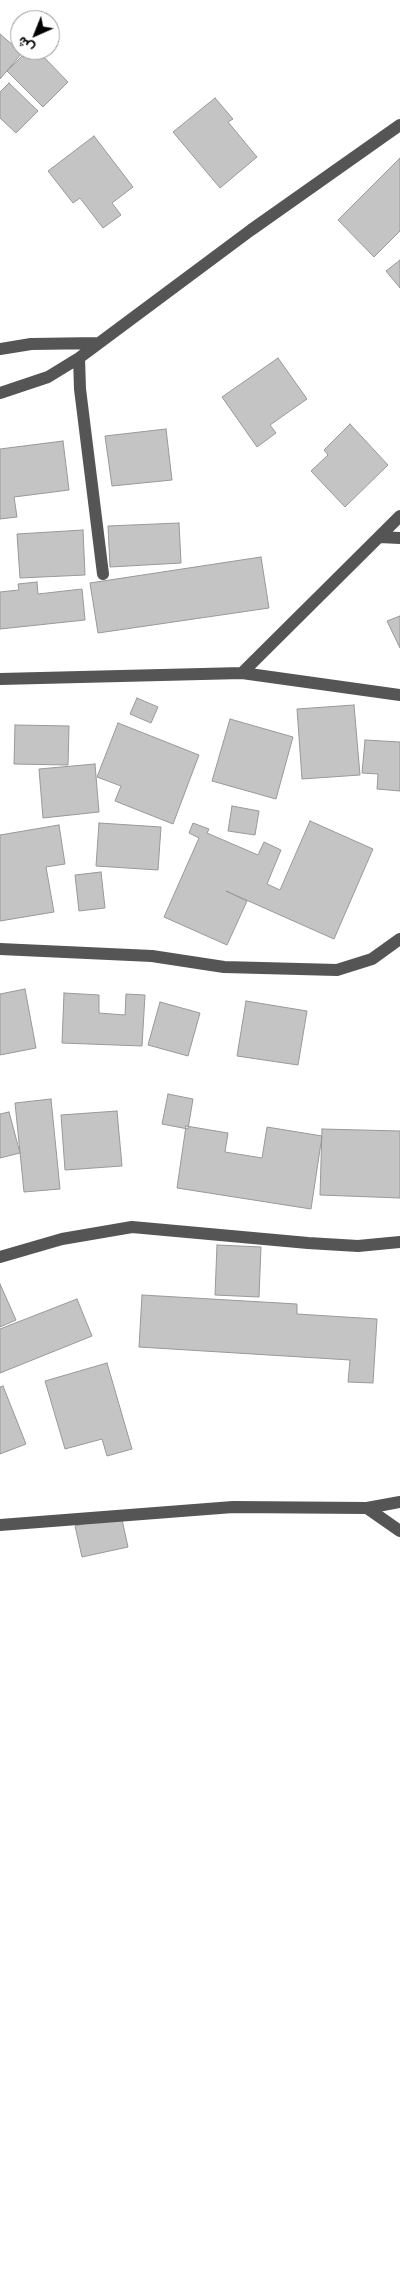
<!DOCTYPE html>
<html>
<head>
<meta charset="utf-8">
<style>
	body { margin:0 }
	#map { position:relative; width:400px; height:2274px; overflow:hidden; background:#fff; font-family:Commissioner,Vazirmatn,sans-serif }
	canvas { display:block }
	.north { position:absolute; left:10px; top:10px; width:50px; height:50px; box-sizing:border-box; background:#fff; border:1px solid #999; border-radius:50%; rotate:224deg; font-size:14px; font-weight:700; line-height:20px; text-align:center; color:#000 }
	.north::after { content:''; display:block; margin:auto; width:18px; height:22px; background:#000; clip-path:polygon(50% 0,100% 100%,50% 72%,0 100%) }
</style>
</head>
<body>
<div id="map">
<canvas width="400" height="2274"></canvas>
<div class="north">ش</div>
</div>
<script>
const ctx = document.querySelector('canvas').getContext('2d');
ctx.lineJoin = 'round';
function fillPath(path, color) { ctx.fillStyle = color; ctx.fill(path, 'evenodd'); }
const toPath = rows => new Path2D(rows.map(r => 'M' + r).join(''));
function strokePath(path, color, width, dash) { ctx.strokeStyle = color; ctx.lineWidth = width; ctx.lineCap = dash ? 'butt' : 'round'; ctx.setLineDash(dash || []); ctx.stroke(path); }
const building = toPath([
	[0,34,22,53,0,79,0,34],
	[28,50,37,50,68,82,43,107,7,71,28,50],
	[9,83,38,111,16,133,0,118,0,92,9,83],
	[215,98,233,119,228,122,257,157,220,188,173,132,215,98],
	[94,136,133,187,112,203,121,215,103,228,80,198,73,203,48,171,94,136],
	[400,158,400,231,374,257,338,220,400,158],
	[400,260,400,288,386,271,400,260],
	[278,358,307,399,270,425,276,433,257,447,222,397,278,358],
	[350,424,388,465,345,507,311,471,328,455,324,450,350,424],
	[166,429,172,480,112,486,105,436,166,429],
	[63,441,69,490,14,497,17,517,0,519,0,449,63,441],
	[179,523,181,563,110,567,108,526,179,523],
	[83,530,85,575,20,578,17,534,83,530],
	[261,557,269,608,98,633,90,583,261,557],
	[37,582,38,594,82,589,85,620,0,629,0,592,19,590,18,584,37,582],
	[400,616,400,648,387,621,400,616],
	[137,698,158,707,151,723,130,714,137,698],
	[354,705,360,775,302,779,297,709,354,705],
	[230,719,293,737,276,799,212,781,230,719],
	[118,723,199,755,173,824,115,801,121,786,97,777,118,723],
	[15,725,69,726,68,765,14,764,15,725],
	[365,740,400,742,400,791,377,789,378,774,362,773,365,740],
	[95,764,99,812,43,818,39,769,95,764],
	[232,806,259,811,255,835,228,831,232,806],
	[310,821,373,849,334,939,226,891,247,901,227,945,164,917,199,838,189,833,193,823,209,829,207,833,258,855,264,842,281,850,267,884,280,890,310,821],
	[99,823,161,827,158,870,96,866,99,823],
	[59,825,65,864,46,867,54,912,0,921,0,835,59,825],
	[101,872,105,908,79,911,75,875,101,872],
	[25,989,36,1048,0,1055,0,994,25,989],
	[64,993,99,995,99,1013,125,1015,126,994,145,995,142,1046,62,1043,64,993],
	[246,1001,307,1011,298,1065,237,1056,246,1001],
	[160,1002,200,1013,188,1056,148,1045,160,1002],
	[168,1094,193,1099,188,1129,162,1124,168,1094],
	[51,1099,60,1189,24,1192,15,1103,51,1099],
	[117,1111,122,1166,65,1170,61,1115,117,1111],
	[9,1112,20,1153,0,1158,0,1114,9,1112],
	[186,1126,228,1133,225,1152,262,1158,267,1127,322,1136,311,1209,177,1188,186,1126],
	[322,1129,400,1131,400,1198,320,1195,322,1129],
	[217,1245,261,1247,259,1297,215,1295,217,1245],
	[0,1284,16,1320,0,1327,0,1284],
	[142,1295,297,1304,297,1314,377,1319,373,1383,348,1382,350,1360,139,1347,142,1295],
	[77,1299,92,1336,0,1373,0,1329,77,1299],
	[107,1363,132,1449,107,1456,102,1439,65,1449,45,1381,107,1363],
	[3,1386,26,1444,0,1454,0,1387,3,1386],
	[121,1515,128,1547,82,1557,75,1526,121,1515]
]);
const minor = toPath([
	[0,349,31,344,98,343],
	[79,358,80,389,103,574],
	[0,393,48,377,79,358,251,230,400,125],
	[380,537,400,538],
	[242,673,400,516],
	[0,679,242,673,400,695],
	[0,949,152,956,224,967,337,970,372,959,400,939],
	[0,1257,62,1239,132,1227,308,1243,358,1246,400,1242],
	[367,1508,400,1531],
	[0,1525,233,1507,367,1508,400,1502]
]);
fillPath(building, '#c4c4c4');
strokePath(building, '#999', 1);
strokePath(minor, '#555', 12);
</script>
</body>
</html>
